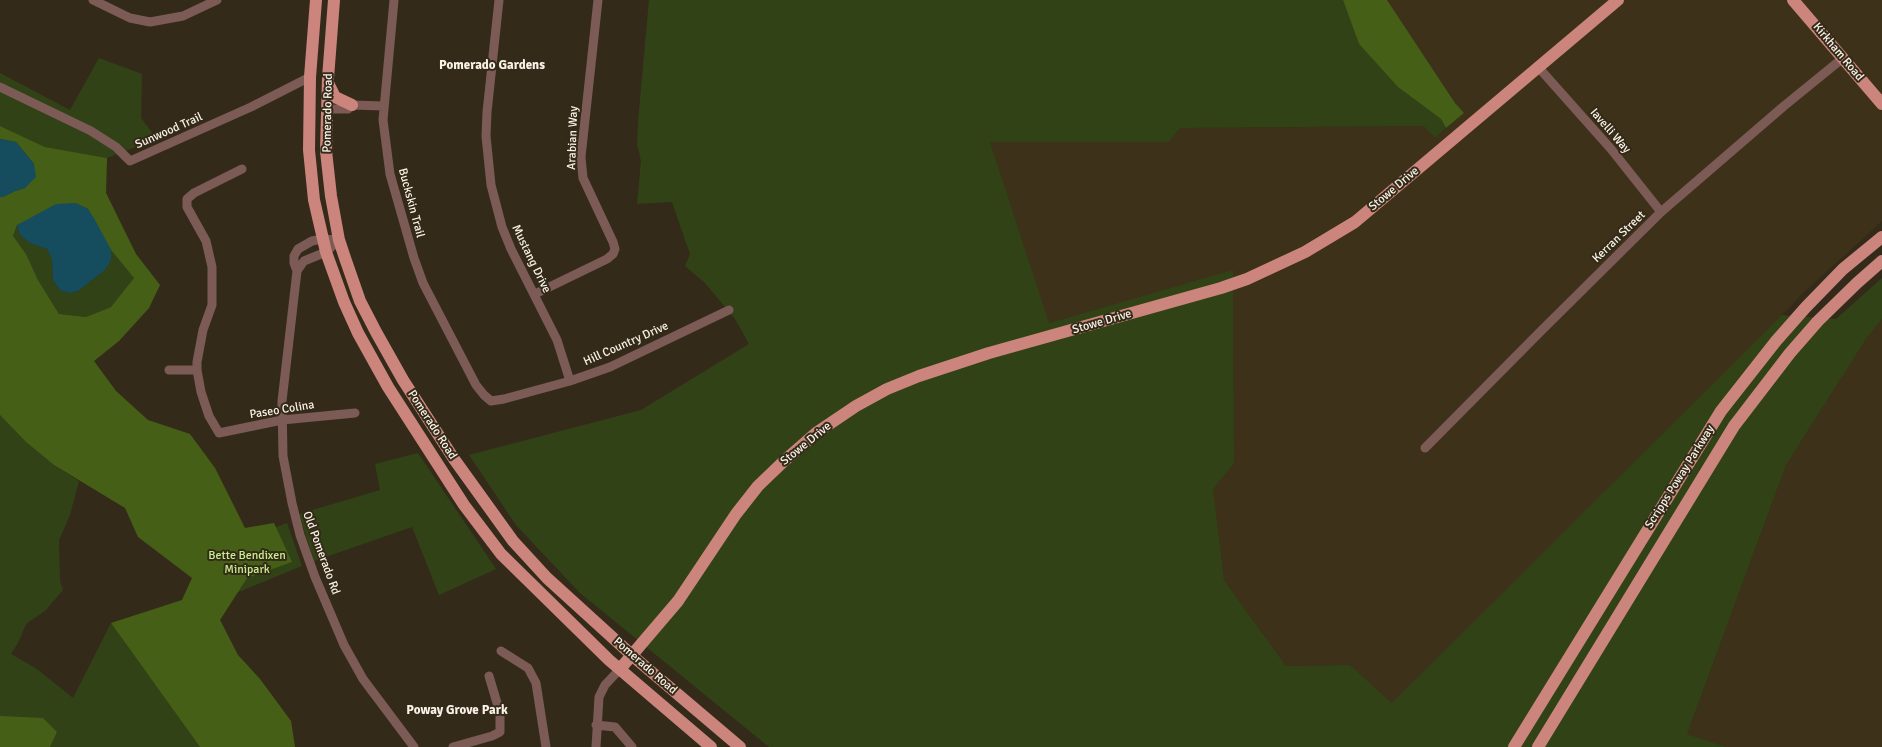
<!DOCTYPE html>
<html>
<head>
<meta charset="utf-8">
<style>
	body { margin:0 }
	canvas { display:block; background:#342a19 }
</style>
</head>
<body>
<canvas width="1882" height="747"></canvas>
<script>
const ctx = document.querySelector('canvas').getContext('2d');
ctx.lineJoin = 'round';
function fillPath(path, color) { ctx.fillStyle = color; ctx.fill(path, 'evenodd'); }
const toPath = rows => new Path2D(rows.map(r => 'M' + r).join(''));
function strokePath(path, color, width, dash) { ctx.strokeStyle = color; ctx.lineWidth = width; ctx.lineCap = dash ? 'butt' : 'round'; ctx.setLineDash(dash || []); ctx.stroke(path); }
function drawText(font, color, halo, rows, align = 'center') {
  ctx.font = font + ' Signika,sans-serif'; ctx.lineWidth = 4; ctx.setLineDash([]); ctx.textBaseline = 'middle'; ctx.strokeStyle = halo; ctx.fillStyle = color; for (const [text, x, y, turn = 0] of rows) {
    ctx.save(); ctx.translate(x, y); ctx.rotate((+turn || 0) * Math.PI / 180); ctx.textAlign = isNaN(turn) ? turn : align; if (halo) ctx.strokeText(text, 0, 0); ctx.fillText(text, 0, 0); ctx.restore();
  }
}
const built = toPath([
	[1387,0,1882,0,1882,221,1803,293,1782,315,1393,704,1350,665,1286,666,1224,580,1212,489,1234,462,1233,271,1048,323,990,142,1169,142,1180,128,1425,126,1435,138,1464,113,1455,103],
	[1882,319,1882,747,1726,747,1687,734,1786,465,1866,339]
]);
const green = toPath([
	[649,0,1343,0,1359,44,1398,87,1441,119,1446,128,1435,138,1424,126,1180,128,1169,142,990,142,1049,323,1233,270,1234,463,1213,489,1224,580,1286,666,1350,665,1392,703,1782,315,1836,319,1882,278,1882,319,1866,339,1786,465,1687,734,1726,747,769,747,580,593,516,525,469,455,641,410,749,344,735,319,705,283,685,266,690,254,672,202,637,204,641,161,637,144,638,122],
	[99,58,142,74,141,118,157,139,107,158,45,147,0,126,0,73,70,110],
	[17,225,20,235,30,243,47,249,52,259,53,280,60,290,69,293,78,291,105,270,111,260,111,250,134,278,111,307,86,317,59,314,38,280,26,254,13,237],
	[0,415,26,442,54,465,79,481,70,515,59,540,60,581,63,590,46,610,26,624,19,641,11,654,37,669,73,698,111,623,200,747,50,747,57,732,0,716],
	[418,453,496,569,439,595,412,527,314,561,299,514,380,490,375,464],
	[287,523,302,566,226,597,218,550]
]);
const forest = toPath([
	[1343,0,1387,0,1455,103,1464,113,1446,128,1441,119,1398,87,1359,44],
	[0,126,45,147,107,158,106,193,136,254,160,285,149,308,119,341,94,361,116,391,148,420,190,434,215,468,245,528,274,523,292,562,247,578,220,620,238,655,260,679,291,721,295,747,200,747,111,623,182,600,192,578,138,537,125,508,54,465,26,442,0,415,0,197,3,197,15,191,25,188,34,164,16,142,0,139],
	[75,203,88,209,111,250,134,278,111,307,86,317,59,314,38,280,26,254,13,236,17,225],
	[0,716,43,718,57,732,50,747,0,747]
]);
const water = toPath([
	[0,139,16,142,34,164,36,177,25,188,15,191,3,197,0,197],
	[75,203,88,209,95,220,111,250,111,260,105,270,78,291,69,293,60,290,53,280,52,259,47,249,30,243,20,235,17,225,56,204]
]);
const minor = toPath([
	[93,0,130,18,150,22,183,16,217,0],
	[394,0,383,120,390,174,414,258,423,283,476,385,484,395,491,401,504,399,570,381,610,367,729,310],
	[499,0,487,112,486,136,491,185,502,227,511,249,557,340,570,381],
	[1539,68,1611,149,1661,212],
	[0,87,91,131,116,147,130,161,251,107,310,77],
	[327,109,348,109,352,105,384,106],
	[242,169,194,193,187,199,187,207,206,241,212,267,212,305,203,330,197,362,197,370,201,392,209,416,219,433,282,420,355,413],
	[339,240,322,239,312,241,298,249,294,256,294,263,297,271,282,401,283,456,292,503,300,535,315,577,344,645,363,679,414,747],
	[297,271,304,261,326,252,339,240],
	[535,294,607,259,613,254,615,249,613,242,583,178,581,157,598,0],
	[169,370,197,370],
	[1425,448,1540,332,1661,212,1784,106,1843,58],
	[501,651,528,668,536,683,546,747],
	[596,725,615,727,632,747],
	[453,747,492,736,500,732,500,713,489,676],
	[596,747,599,697,605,685,620,669]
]);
const major = toPath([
	[316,0,310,77,309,150,314,200,326,252,344,302,358,333,388,387,464,505,501,554,609,660,711,747],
	[334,0,328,78,326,151,331,196,339,240,345,258,360,301,376,332,403,380,454,459,513,541,547,578,635,658,740,747],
	[1793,0,1882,104],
	[328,83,335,97,352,105],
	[620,669,678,601,736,514,758,486,784,461,816,433,856,406,887,389,919,376,989,353,1221,288,1247,279,1305,252,1355,222,1618,0],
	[1514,747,1721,411,1776,341,1806,307,1843,269,1882,237],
	[1538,747,1734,426,1790,353,1818,321,1857,283,1882,261]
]);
const streetNames = [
	["Kirkham Road",1838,52,50],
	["Pomerado Road",328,113,-89],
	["Sunwood Trail",169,131,-24],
	["Iavelli Way",1610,131,49],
	["Arabian Way",573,138,-88],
	["Stowe Drive",1394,189,-40],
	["Buckskin Trail",411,203,75],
	["Kerran Street",1619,237,-44],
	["Mustang Drive",531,259,64],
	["Stowe Drive",1102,322,-16],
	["Hill Country Drive",626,344,-24],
	["Paseo Colina",282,410,-9],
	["Pomerado Road",432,425,57],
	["Stowe Drive",806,444,-39],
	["Scripps Poway Parkway",1680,477,-58],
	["Old Pomerado Rd",321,553,70],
	["Pomerado Road",645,666,41]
];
const parkNames = [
	["Bette Bendixen",247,556],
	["Minipark",247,570]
];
const neighbourhoodNames = [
	["Pomerado Gardens",492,66],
	["Poway Grove Park",457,711]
];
fillPath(built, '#3e3119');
fillPath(green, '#314216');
fillPath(forest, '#456016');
fillPath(water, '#164d5e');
strokePath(minor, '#7c5a55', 9);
strokePath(major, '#cc857c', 12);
drawText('12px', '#f9f2e7', '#342a19', streetNames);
drawText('12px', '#c5ef8c', '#342a19', parkNames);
drawText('bold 13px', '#f9f2e7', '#342a19', neighbourhoodNames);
</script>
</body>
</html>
